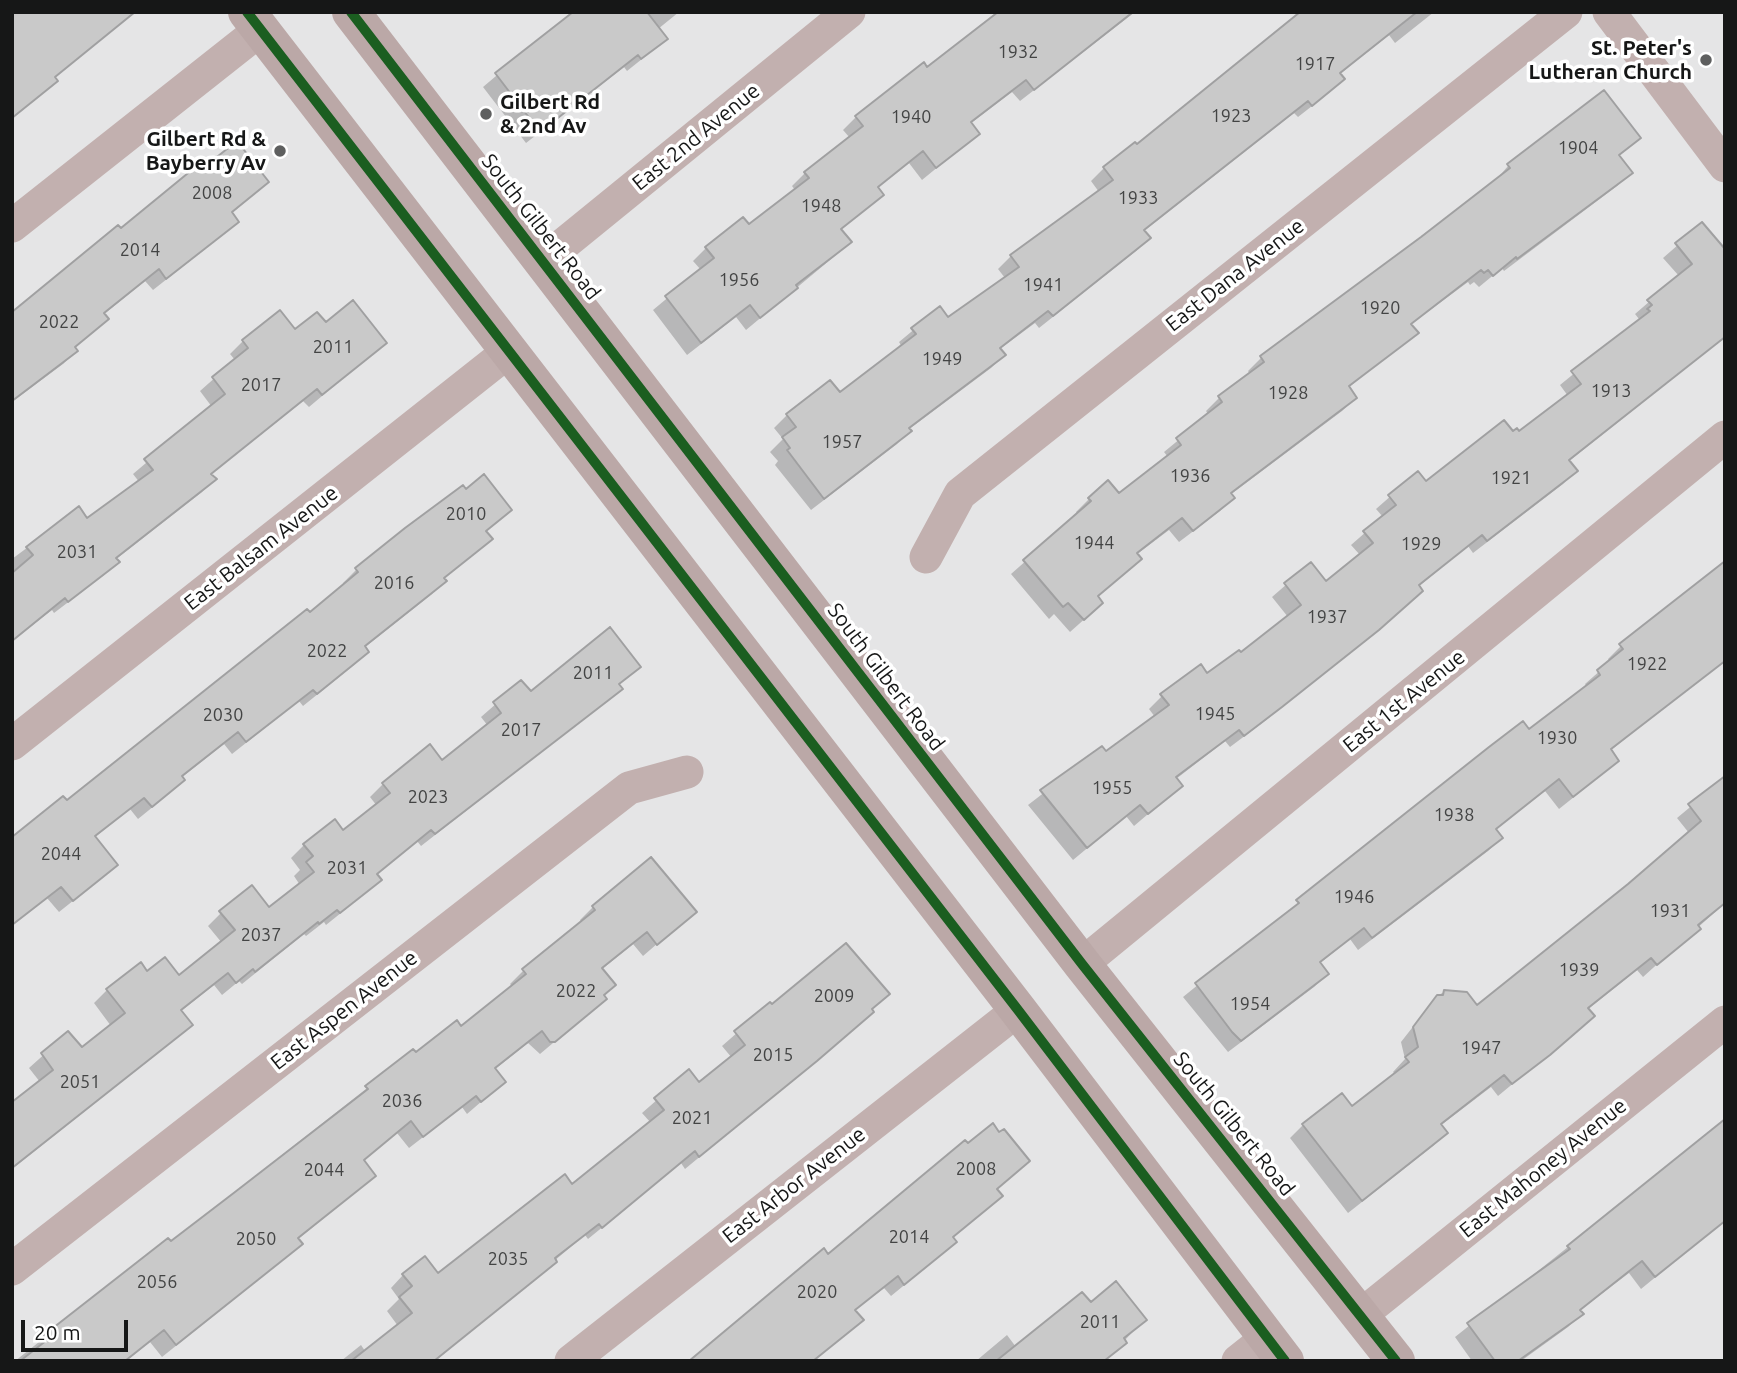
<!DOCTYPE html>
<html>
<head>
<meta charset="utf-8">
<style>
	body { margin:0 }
	#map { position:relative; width:1737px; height:1373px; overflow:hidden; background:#e5e5e6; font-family:Ubuntu,sans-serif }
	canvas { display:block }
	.frame { position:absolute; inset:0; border:14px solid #161717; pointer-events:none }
	.scale { position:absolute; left:21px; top:1320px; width:107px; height:32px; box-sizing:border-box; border:4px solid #161717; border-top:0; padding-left:9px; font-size:21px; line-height:24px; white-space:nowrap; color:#161717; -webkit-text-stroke:5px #fff; paint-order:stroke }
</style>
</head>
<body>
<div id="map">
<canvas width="1737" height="1373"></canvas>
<div class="frame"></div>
<div class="scale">20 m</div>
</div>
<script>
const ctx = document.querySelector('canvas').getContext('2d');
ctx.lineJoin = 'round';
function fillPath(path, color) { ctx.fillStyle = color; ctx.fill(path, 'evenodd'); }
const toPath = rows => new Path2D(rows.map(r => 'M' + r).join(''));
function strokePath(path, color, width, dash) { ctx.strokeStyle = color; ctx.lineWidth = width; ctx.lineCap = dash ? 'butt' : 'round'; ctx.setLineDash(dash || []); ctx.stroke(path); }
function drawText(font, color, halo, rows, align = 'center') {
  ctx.font = font + ' Ubuntu,sans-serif'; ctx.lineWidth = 7; ctx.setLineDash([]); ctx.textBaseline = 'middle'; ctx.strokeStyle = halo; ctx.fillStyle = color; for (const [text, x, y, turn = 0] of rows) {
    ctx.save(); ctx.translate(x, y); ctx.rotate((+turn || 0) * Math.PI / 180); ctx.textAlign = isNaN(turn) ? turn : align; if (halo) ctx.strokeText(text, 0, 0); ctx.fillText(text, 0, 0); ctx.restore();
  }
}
const shadow = toPath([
	[572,12,679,12,658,29,665,39,652,51,627,71,624,67,526,143,483,87],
	[1001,12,1135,12,1020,101,1012,92,970,124,978,134,922,180,909,163,877,188,882,195,840,230,849,242,836,255,746,330,736,317,687,355,653,310,701,270,693,261,706,248,749,227,795,190,792,186,805,173,850,138,843,130,856,117,927,69],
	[1303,12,1434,12,1395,43,1389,35,1356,61,1339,75,1343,79,1330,92,1298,117,1294,113,1144,231,1149,238,1136,251,1039,328,1035,323,1000,349,1004,355,991,368,908,430,897,444,811,510,775,465,778,461,770,452,783,439,774,428,787,415,840,395,902,347,899,342,940,308,947,319,1005,278,998,269,1011,256,1099,192,1091,181,1104,168,1137,147],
	[1603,92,1639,138,1618,157,1630,173,1617,186,1504,271,1502,268,1479,287,1474,282,1470,285,1468,282,1410,325,1416,333,1348,388,1355,398,1342,411,1230,495,1233,498,1220,511,1179,542,1169,530,1136,555,1127,571,1097,597,1088,616,1070,632,1054,614,1049,619,1011,574,1078,515,1076,512,1089,499,1119,495,1168,457,1164,452,1209,415,1206,411,1219,398,1250,374,1248,371,1261,358,1422,239,1496,180,1508,166],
	[207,166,267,182,231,214,237,221,224,234,153,290,145,281,103,315,107,319,74,348,76,351,63,364,12,402,12,314],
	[1702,224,1725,252,1725,337,1568,462,1575,471,1563,484,1473,553,1468,546,1418,587,1408,604,1363,642,1266,720,1230,747,1225,741,1176,779,1181,786,1134,826,1126,816,1073,860,1028,805,1102,748,1106,754,1155,717,1149,709,1162,696,1207,675,1240,654,1288,617,1272,597,1310,564,1325,583,1360,555,1351,545,1383,517,1376,509,1417,473,1425,483,1513,433,1519,433,1568,396,1560,385,1636,323,1639,319,1635,314,1679,276,1663,258],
	[326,324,385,343,309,407,303,401,210,475,214,479,202,492,115,560,117,562,104,575,54,613,52,610,12,641,12,559,79,509,87,520,140,483,133,474,212,407,200,391,235,360,230,354,243,341],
	[510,510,485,532,490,539,478,551,443,579,432,594,364,648,367,652,354,665,303,706,299,701,232,754,224,744,181,778,183,780,170,793,138,819,130,809,94,838,116,864,103,877,59,912,47,898,12,925,12,840,66,803,309,614,345,585,343,583,356,570,406,530],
	[1621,646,1693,684,1610,751,1617,760,1604,773,1559,809,1545,791,1495,830,1501,838,1488,851,1358,950,1350,939,1319,964,1327,974,1314,987,1228,1052,1183,997,1490,748,1529,731,1587,687,1585,684,1610,662,1608,659],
	[639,666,618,686,620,689,607,701,421,846,417,841,376,875,380,879,367,892,326,925,324,922,306,936,304,934,242,984,239,981,222,995,214,985,180,1012,190,1025,177,1038,12,1169,12,1102,40,1082,29,1068,68,1033,81,1049,111,1026,94,1003,107,990,140,965,147,973,179,978,222,943,208,926,221,913,269,909,300,885,294,876,300,870,291,858,304,845,343,832,377,806,370,797,383,784,430,747,442,763,488,726,481,717,521,682,531,693],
	[1725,778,1725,903,1643,977,1637,970,1587,1010,1579,1029,1498,1096,1491,1087,1440,1126,1446,1133,1433,1146,1348,1213,1290,1138,1303,1125,1352,1108,1395,1074,1393,1072,1405,1059,1401,1042,1437,996,1444,992,1477,1008,1689,833,1677,818],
	[651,860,694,912,643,956,633,944,601,970,605,999,540,1054,528,1043,494,1070,504,1082,467,1114,462,1107,409,1148,397,1133,362,1161,374,1176,361,1188,297,1240,300,1244,287,1257,162,1357,150,1342,126,1361,15,1361,168,1240,170,1243,413,1052,415,1055,461,1028,513,987,510,984,523,971,582,923,580,920,593,907],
	[770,1004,870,1010,859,1025,685,1169,681,1163,588,1239,585,1235,435,1361,341,1361,361,1345,365,1351,398,1326,387,1311,399,1299,391,1288,403,1275,437,1276,572,1186,651,1123,642,1113,689,1072,699,1084,732,1058,722,1046],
	[995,1190,987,1209,951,1239,954,1242,941,1255,891,1296,884,1288,854,1311,861,1320,820,1356,816,1350,828,1256],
	[1718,1226,1641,1289,1629,1273,1579,1311,1581,1314,1568,1327,1521,1361,1472,1361,1455,1337,1568,1247],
	[1090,1305,1145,1319,1105,1361,976,1361,1007,1335,1016,1347]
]);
const building = toPath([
	[12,12,135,12,55,77,58,81,12,118,12,12],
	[573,12,647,12,668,39,641,59,638,55,540,132,495,73,573,12],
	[998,12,1133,12,1034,90,1026,80,971,122,980,134,936,168,923,151,878,187,884,195,841,229,852,242,796,285,798,288,760,318,750,305,701,343,665,296,714,258,705,247,743,217,749,224,809,178,804,172,863,126,855,116,924,62,927,67,998,12],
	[1300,12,1417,12,1340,73,1345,79,1312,106,1308,101,1144,230,1151,238,1053,316,1048,311,1000,348,1006,355,909,428,912,431,824,499,787,450,790,448,782,437,796,427,786,414,830,380,840,392,916,334,911,328,940,306,948,317,1019,267,1010,255,1113,180,1103,167,1135,142,1137,144,1300,12],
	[1604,90,1641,138,1619,155,1633,173,1517,259,1516,257,1493,276,1488,270,1484,273,1481,270,1411,324,1419,333,1349,386,1357,398,1231,493,1235,498,1193,531,1182,518,1137,553,1142,559,1098,596,1103,603,1084,620,1068,603,1063,607,1023,560,1091,501,1088,498,1108,480,1119,493,1181,445,1176,438,1222,402,1218,396,1264,362,1260,356,1421,237,1510,168,1507,164,1604,90],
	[237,141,269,182,232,212,239,222,166,279,159,269,104,313,109,319,75,347,78,351,12,401,12,312,118,225,121,228,204,160,208,164,237,141],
	[1702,222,1725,249,1725,337,1569,460,1578,471,1487,541,1482,535,1419,585,1423,591,1379,630,1282,707,1244,736,1239,730,1176,777,1183,786,1148,814,1140,805,1087,848,1040,790,1102,746,1106,751,1169,705,1160,694,1201,664,1207,673,1239,650,1241,652,1301,605,1284,583,1311,562,1326,581,1373,543,1363,531,1396,505,1388,495,1418,471,1426,481,1504,420,1513,431,1517,428,1519,431,1581,384,1571,371,1650,311,1647,309,1652,305,1647,300,1692,264,1675,243,1702,222],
	[353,300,387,343,322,395,317,389,211,474,217,479,116,558,120,562,68,602,65,598,12,641,12,573,33,555,26,547,79,506,87,518,153,470,144,459,225,394,212,377,248,348,242,340,280,310,295,329,317,312,326,322,353,300],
	[484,474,512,510,486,531,493,539,444,578,447,581,365,646,369,652,317,694,313,690,246,742,238,732,182,776,185,780,152,807,144,798,95,836,118,865,73,901,61,887,12,925,12,837,63,796,67,800,307,609,310,612,358,572,355,568,405,528,463,485,466,489,484,474],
	[1725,561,1725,661,1611,749,1619,761,1573,797,1559,779,1496,829,1503,838,1372,938,1364,928,1320,962,1329,974,1241,1041,1232,1032,1195,983,1299,903,1296,900,1489,747,1523,721,1529,729,1600,675,1597,670,1623,649,1619,644,1725,561],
	[610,627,641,667,619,684,623,689,435,834,431,830,377,874,382,880,340,913,337,910,319,924,318,922,255,972,253,969,236,983,228,973,181,1010,193,1025,12,1168,12,1102,53,1070,41,1053,68,1031,82,1047,125,1013,106,989,141,962,147,971,165,957,179,975,235,930,219,911,252,885,269,907,314,872,306,862,313,856,303,844,335,819,343,830,390,793,382,783,430,744,442,760,501,713,493,702,521,680,531,691,610,627],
	[1725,776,1725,903,1698,925,1701,929,1657,965,1651,958,1588,1008,1595,1016,1550,1055,1512,1084,1504,1075,1441,1124,1448,1133,1362,1201,1302,1124,1342,1093,1352,1106,1409,1062,1405,1057,1418,1047,1413,1027,1437,995,1443,995,1444,990,1467,992,1477,1005,1628,884,1701,821,1688,804,1725,776],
	[651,857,697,912,657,945,647,932,602,968,616,985,604,995,607,999,555,1042,550,1042,542,1031,495,1068,506,1082,481,1102,476,1096,423,1137,411,1121,364,1160,376,1176,298,1238,303,1244,176,1345,164,1330,125,1361,20,1361,47,1340,44,1335,168,1238,171,1241,235,1192,368,1089,365,1086,413,1049,416,1052,457,1020,461,1026,526,974,522,969,595,910,592,906,651,857],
	[846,943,890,994,872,1009,874,1012,817,1061,699,1157,695,1151,602,1228,599,1224,555,1258,557,1262,434,1361,351,1361,412,1313,399,1297,412,1286,402,1274,425,1256,438,1273,565,1174,572,1184,664,1110,654,1098,689,1069,699,1082,745,1045,734,1031,770,1002,772,1004,846,943],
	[1725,1119,1725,1221,1655,1277,1642,1261,1580,1310,1584,1314,1518,1361,1495,1361,1467,1323,1570,1249,1567,1246,1725,1119],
	[993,1123,999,1132,1004,1129,1030,1161,997,1189,1003,1196,953,1237,957,1242,904,1285,898,1276,855,1310,864,1320,813,1361,689,1361,824,1248,828,1254,965,1140,968,1143,993,1123],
	[1116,1281,1147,1320,1124,1338,1127,1343,1104,1361,996,1361,1082,1292,1091,1302,1116,1281]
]);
const street = toPath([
	[1609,12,1725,166],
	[12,226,260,30],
	[543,261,849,12],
	[926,557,960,494,1566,12],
	[12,744,509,351],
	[1082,964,1725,437],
	[12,1269,629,788,687,772],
	[1361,1315,1725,1022],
	[571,1361,1018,1010],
	[1238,1361,1267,1338]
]);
const primary = toPath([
	[247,12,1018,1010,1285,1361],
	[351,12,1082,964,1396,1361]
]);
const cycleway = toPath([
	[247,12,1018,1010,1285,1361],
	[351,12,1082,964,1396,1361]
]);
const markers = [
	[1706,60,7,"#5e5f5f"],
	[486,114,7,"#5e5f5f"],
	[280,151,7,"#5e5f5f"]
];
const numberNames = [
	["1932",1018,52],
	["1917",1315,64],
	["1923",1231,116],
	["1940",911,117],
	["1904",1578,148],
	["2008",212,193],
	["1933",1138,198],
	["1948",821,206],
	["2014",140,250],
	["1956",739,280],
	["1941",1043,285],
	["1920",1380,308],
	["2022",59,322],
	["2011",333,347],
	["1949",942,359],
	["2017",261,385],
	["1913",1611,391],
	["1928",1288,393],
	["1957",842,442],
	["1936",1190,476],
	["1921",1511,478],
	["2010",466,514],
	["1944",1094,543],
	["1929",1421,544],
	["2031",77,552],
	["2016",394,583],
	["1937",1327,617],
	["2022",327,651],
	["1922",1647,664],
	["2011",593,673],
	["1945",1215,714],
	["2030",223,715],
	["2017",521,730],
	["1930",1557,738],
	["1955",1112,788],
	["2023",428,797],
	["1938",1454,815],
	["2044",61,854],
	["2031",347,868],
	["1946",1354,897],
	["1931",1670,911],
	["2037",261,935],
	["1939",1579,970],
	["2022",576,991],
	["2009",834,996],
	["1954",1250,1004],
	["1947",1481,1048],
	["2015",773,1055],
	["2051",80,1082],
	["2036",402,1101],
	["2021",692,1118],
	["2008",976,1169],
	["2044",324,1170],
	["2014",909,1237],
	["2050",256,1239],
	["2035",508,1259],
	["2056",157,1282],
	["2020",817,1292],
	["2011",1100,1322]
];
const poiNames = [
	["St. Peter's",1692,48],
	["Lutheran Church",1692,72],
	["Gilbert Rd",500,102,"left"],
	["& 2nd Av",500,126,"left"],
	["Gilbert Rd &",266,139],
	["Bayberry Av",266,163]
];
const streetNames = [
	["East 2nd Avenue",696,137,-39],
	["South Gilbert Road",541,227,52],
	["East Dana Avenue",1235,275,-38],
	["East Balsam Avenue",261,548,-38],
	["South Gilbert Road",886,677,53],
	["East 1st Avenue",1404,701,-39],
	["East Aspen Avenue",344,1010,-38],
	["South Gilbert Road",1234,1124,51],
	["East Mahoney Avenue",1543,1168,-39],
	["East Arbor Avenue",794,1185,-38]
];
fillPath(shadow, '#0003');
fillPath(building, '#c9c9c9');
strokePath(building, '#a0a0a1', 2);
strokePath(street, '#c2b0af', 33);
strokePath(primary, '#bba8a7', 38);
strokePath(cycleway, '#1b5e20', 10);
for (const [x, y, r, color] of markers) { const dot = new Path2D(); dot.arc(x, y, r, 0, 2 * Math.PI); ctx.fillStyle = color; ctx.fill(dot); strokePath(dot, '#fff', 2.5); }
drawText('18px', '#434444', null, numberNames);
drawText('bold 21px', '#161717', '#fff', poiNames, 'right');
drawText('21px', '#161717', '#fff', streetNames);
</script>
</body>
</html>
